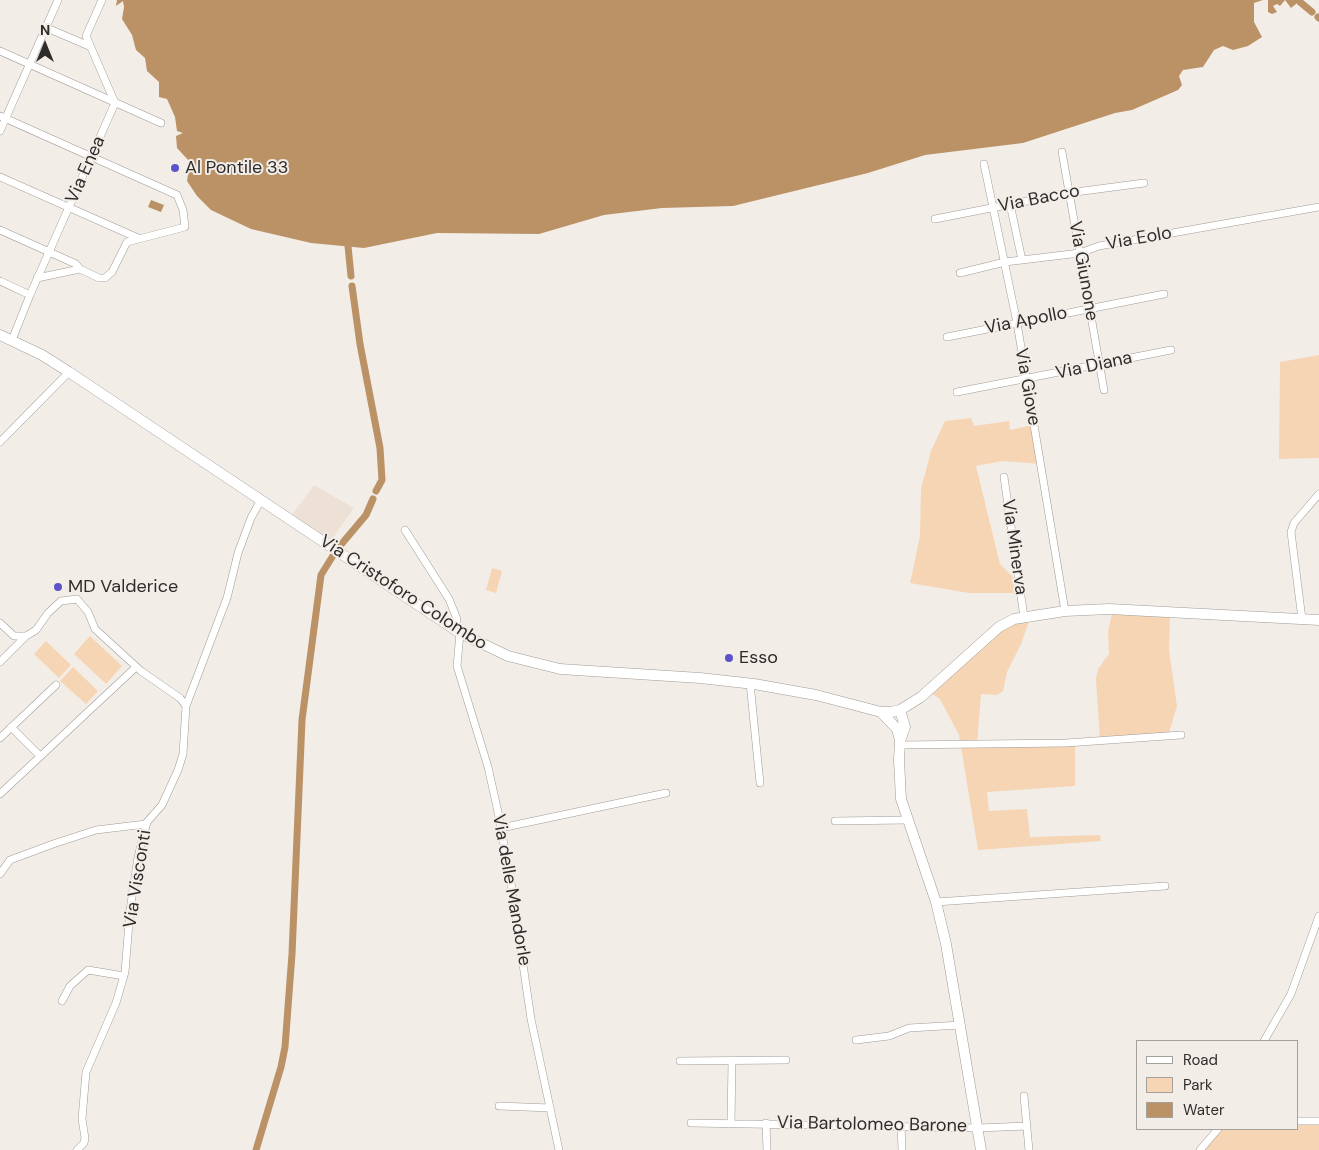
<!DOCTYPE html>
<html>
<head>
<meta charset="utf-8">
<style>
	body { margin:0 }
	#map { position:relative; width:1319px; height:1150px; overflow:hidden; background:#f3ede8; font-family:"DM Sans",sans-serif }
	canvas { display:block }
	.legend { position:absolute; left:1136px; top:1040px; width:162px; height:90px; box-sizing:border-box; background:#f3ede8; border:1px solid #a4a09c; margin:0; padding:6px 9px; list-style:none; font-size:15px; color:#2e2c2a }
	.legend li { display:flex; align-items:center; gap:10px; height:25px }
	.legend b { width:25px; border:1px solid #a4a09c }
	.north { position:absolute; left:20px; top:20px; width:50px; height:50px; -webkit-text-stroke:4px #f3ede8; paint-order:stroke; rotate:0deg; font-size:14px; font-weight:700; line-height:20px; text-align:center; color:#2e2c2a }
	.north::after { content:''; display:block; margin:auto; width:18px; height:22px; background:#2e2c2a; clip-path:polygon(50% 0,100% 100%,50% 72%,0 100%) }
</style>
</head>
<body>
<div id="map">
<canvas width="1319" height="1150"></canvas>
<ul class="legend">
<li><b style="height:6px;background:#fff"></b>Road</li>
<li><b style="height:14px;background:#f5d5b4"></b>Park</li>
<li><b style="height:14px;background:#bb9266"></b>Water</li>
</ul>
<div class="north">N</div>
</div>
<script>
const ctx = document.querySelector('canvas').getContext('2d');
ctx.lineJoin = 'round';
function fillPath(path, color) { ctx.fillStyle = color; ctx.fill(path, 'evenodd'); }
const toPath = rows => new Path2D(rows.map(r => 'M' + r).join(''));
function strokePath(path, color, width, dash) { ctx.strokeStyle = color; ctx.lineWidth = width; ctx.lineCap = dash ? 'butt' : 'round'; ctx.setLineDash(dash || []); ctx.stroke(path); }
function drawText(font, color, halo, rows, align = 'center') {
  ctx.font = font + ' "DM Sans",sans-serif'; ctx.lineWidth = 4; ctx.setLineDash([]); ctx.textBaseline = 'middle'; ctx.strokeStyle = halo; ctx.fillStyle = color; for (const [text, x, y, turn = 0] of rows) {
    ctx.save(); ctx.translate(x, y); ctx.rotate((+turn || 0) * Math.PI / 180); ctx.textAlign = isNaN(turn) ? turn : align; if (halo) ctx.strokeText(text, 0, 0); ctx.fillText(text, 0, 0); ctx.restore();
  }
}
const built = toPath([
	[314,485,354,508,328,545,289,519]
]);
const green = toPath([
	[1319,355,1319,458,1279,459,1280,362],
	[971,418,974,426,1009,421,1010,430,1033,425,1041,464,1002,461,976,466,1000,564,1013,577,1015,593,969,593,910,583,920,536,921,489,931,451,945,421],
	[492,568,502,571,496,593,486,590],
	[1113,609,1170,611,1169,651,1177,706,1168,736,1100,741,1096,679,1098,669,1109,654,1108,631],
	[1031,615,1021,644,1007,672,1003,691,997,695,981,694,977,744,1075,742,1075,786,987,792,989,811,1027,809,1030,837,1100,835,1101,841,978,850,959,735,940,699,931,693,999,627],
	[90,636,122,666,106,684,74,654],
	[46,641,71,665,59,678,34,654],
	[73,667,98,691,86,704,60,681],
	[1298,1121,1319,1121,1319,1150,1200,1150,1218,1129,1298,1129]
]);
const water = toPath([
	[117,0,1263,0,1254,3,1254,22,1262,37,1248,46,1233,50,1223,46,1214,50,1203,67,1183,70,1179,76,1182,85,1178,90,1132,110,1115,113,1023,143,925,155,868,173,733,206,662,208,604,215,539,234,437,233,364,248,311,243,251,229,211,210,197,196,187,181,190,162,177,148,176,136,183,133,177,131,175,117,167,99,159,97,159,82,147,71,145,58,136,50,132,35,122,19,124,7,123,1,116,6],
	[1268,0,1301,0,1291,8,1285,0,1280,6,1277,4,1273,6,1277,12,1272,14,1268,12],
	[151,200,164,205,161,212,148,207]
]);
const canal = toPath([
	[1300,2,1312,12],
	[1318,17,1319,18],
	[348,246,351,276],
	[352,286,360,344,380,448,382,480,376,491],
	[339,547,366,515,373,499],
	[256,1150,281,1067,285,1047,292,954,302,720,321,575,334,554]
]);
const minor = toPath([
	[47,28,89,46],
	[0,51,161,123],
	[0,116,177,195,183,210,185,227,127,242,112,272,105,278,99,278,80,269,37,278],
	[0,131,58,0],
	[1062,152,1104,390],
	[984,164,1017,323,1065,611],
	[0,177,138,238],
	[1010,204,1022,260],
	[935,219,1068,193,1144,183],
	[0,230,76,264,80,269],
	[960,273,1005,262,1080,253,1099,246,1319,207],
	[0,281,30,295],
	[947,337,1164,294],
	[12,340,30,295,115,103,86,36,102,0],
	[957,392,1171,350],
	[0,442,69,372],
	[1004,477,1024,617],
	[405,530,449,599,457,619,455,629],
	[1302,619,1291,532,1294,523,1319,494],
	[0,623,14,636,26,636,36,630,48,613,61,601,77,599,88,612,95,629,141,671,180,698,186,706],
	[460,633,457,666,488,767,498,812,512,889,531,1019,559,1150],
	[0,662,26,636],
	[750,683,760,783],
	[11,727,40,756],
	[0,738,56,685],
	[900,745,1066,743,1181,735],
	[0,794,136,667],
	[835,821,907,820],
	[501,828,666,793],
	[0,874,10,860,53,844,96,830,146,824],
	[936,902,1165,886],
	[62,1001,70,986,88,970,124,976],
	[856,1040,889,1036,909,1028,961,1025],
	[1264,1041,1291,994,1319,916],
	[680,1061,786,1060],
	[1024,1096,1029,1150],
	[499,1106,550,1108],
	[1298,1121,1319,1121],
	[691,1123,978,1128,1027,1126],
	[731,1123,732,1061],
	[766,1123,767,1150],
	[901,1125,902,1150],
	[77,1150,84,1143,85,1138,82,1119,86,1072,116,1003,125,972,130,910,138,857,147,822,162,805,178,770,183,754,186,706,227,598,238,553,251,518,261,500],
	[1200,1150,1218,1129]
]);
const secondary = toPath([
	[0,335,42,355,69,372,460,633,508,656,560,669,700,678,754,684,816,695,881,712,891,712,900,710,921,697,999,627,1014,619,1065,611,1109,609,1319,620],
	[900,710,905,727,900,741,899,760,901,799,936,902,946,944,981,1150],
	[881,712,897,729,900,740]
]);
const markers = [
	[175,168,5,"#5c53cb"],
	[58,587,5,"#5c53cb"],
	[729,658,5,"#5c53cb"]
];
const poiNames = [
	["Al Pontile 33",185,168],
	["MD Valderice",68,587],
	["Esso",739,658]
];
const streetNames = [
	["Via Enea",86,170,-66],
	["Via Bacco",1039,199,-11],
	["Via Eolo",1139,239,-10],
	["Via Giunone",1083,271,80],
	["Via Apollo",1026,321,-11],
	["Via Diana",1094,366,-12],
	["Via Giove",1027,387,80],
	["Via Minerva",1014,547,82],
	["Via Cristoforo Colombo",403,593,33],
	["Via Visconti",138,879,-81],
	["Via delle Mandorle",511,890,80],
	["Via Bartolomeo Barone",872,1125,1]
];
fillPath(built, '#ede1d6');
fillPath(green, '#f5d5b4');
fillPath(water, '#bb9266');
strokePath(canal, '#bb9266', 7);
strokePath(minor, '#a09b96', 8);
strokePath(secondary, '#a09b96', 11);
strokePath(minor, '#fff', 7);
strokePath(secondary, '#fff', 10);
for (const [x, y, r, color] of markers) { const dot = new Path2D(); dot.arc(x, y, r, 0, 2 * Math.PI); ctx.fillStyle = color; ctx.fill(dot); strokePath(dot, '#f3ede8', 2); }
drawText('18px', '#2e2c2a', '#f3ede8', poiNames, 'left');
drawText('18px', '#2e2c2a', '#f3ede8', streetNames);
</script>
</body>
</html>
